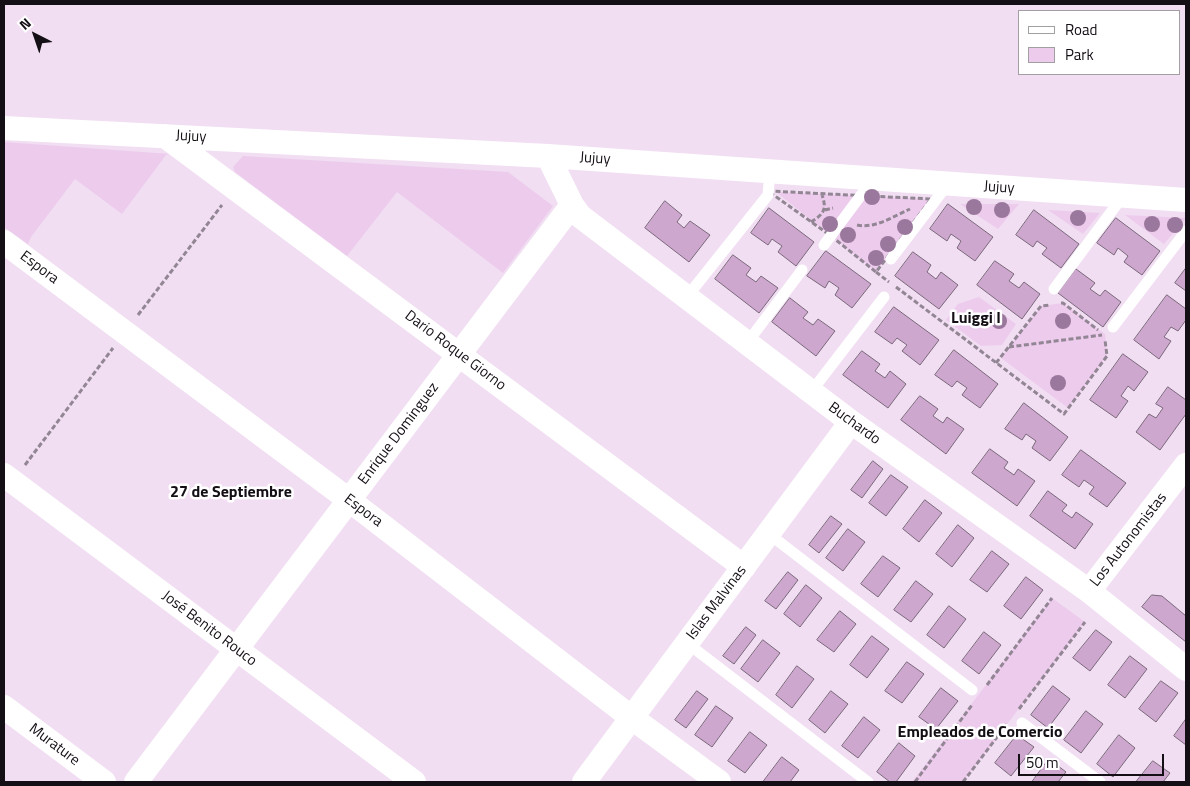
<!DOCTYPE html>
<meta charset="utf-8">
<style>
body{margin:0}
#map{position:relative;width:1190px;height:786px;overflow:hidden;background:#f1def2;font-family:"Titillium Web",sans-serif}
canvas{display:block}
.frame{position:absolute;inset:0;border:5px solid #140e15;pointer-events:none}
.legend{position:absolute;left:1018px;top:10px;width:162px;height:65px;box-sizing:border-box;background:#fff;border:1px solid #a19fa1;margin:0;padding:6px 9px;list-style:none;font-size:15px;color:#140e15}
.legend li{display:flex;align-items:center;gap:10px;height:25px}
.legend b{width:25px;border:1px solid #a19fa1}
.north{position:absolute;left:10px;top:10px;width:50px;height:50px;-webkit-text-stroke:4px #fff;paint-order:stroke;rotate:319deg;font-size:14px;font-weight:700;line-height:20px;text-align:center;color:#140e15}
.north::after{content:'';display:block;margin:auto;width:18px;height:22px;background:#140e15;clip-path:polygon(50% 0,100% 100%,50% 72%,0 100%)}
.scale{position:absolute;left:1018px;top:754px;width:146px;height:22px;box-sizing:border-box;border:2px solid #140e15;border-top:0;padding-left:6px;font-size:15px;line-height:18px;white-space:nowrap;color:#140e15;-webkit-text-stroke:4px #fff;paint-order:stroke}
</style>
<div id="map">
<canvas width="1190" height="786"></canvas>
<div class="frame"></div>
<ul class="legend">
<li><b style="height:6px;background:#fff"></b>Road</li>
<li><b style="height:14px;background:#edcbed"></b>Park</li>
</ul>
<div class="north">N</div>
<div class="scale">50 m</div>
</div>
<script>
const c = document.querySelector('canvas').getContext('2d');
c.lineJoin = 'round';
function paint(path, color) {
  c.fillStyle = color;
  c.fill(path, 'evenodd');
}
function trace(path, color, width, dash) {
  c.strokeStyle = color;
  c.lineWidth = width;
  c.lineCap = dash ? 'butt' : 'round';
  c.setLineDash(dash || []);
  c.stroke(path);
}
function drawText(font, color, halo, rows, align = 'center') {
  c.font = font + ' "Titillium Web",sans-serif';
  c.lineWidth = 5;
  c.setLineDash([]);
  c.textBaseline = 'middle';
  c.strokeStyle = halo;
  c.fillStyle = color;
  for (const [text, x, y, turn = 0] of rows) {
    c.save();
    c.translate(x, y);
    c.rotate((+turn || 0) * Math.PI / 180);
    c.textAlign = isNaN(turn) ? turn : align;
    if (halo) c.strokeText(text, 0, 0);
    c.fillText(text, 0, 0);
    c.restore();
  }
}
paint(new Path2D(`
 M4,142L170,154L166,155L122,214L75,179L31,237L28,244L4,227Z
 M243,156L508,172L553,206L503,273L397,192L347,256L235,172L233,167Z
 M776,192L931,199L876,272Z
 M960,204H1019L998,229Z
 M1048,210L1100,213L1083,234Z
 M1125,215L1186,218L1164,244Z
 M979,297L1016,324L1002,345L981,346L946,320L958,304Z
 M1063,303L1105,334L1107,356L1068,408L1001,358L1041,306Z
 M1052,598L1085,622L963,782H912Z`), '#edcbed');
const building = new Path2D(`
 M665,201L682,215L677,222L684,228L690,221L710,235L689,262L645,228Z
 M948,204L993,237L975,261L957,248L961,241L951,234L947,241L930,229Z
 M769,208L814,242L796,266L778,252L782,246L772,239L768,245L751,233Z
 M1034,210L1079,244L1061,268L1042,254L1047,248L1037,241L1033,247L1016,235Z
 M1116,218L1160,251L1142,275L1124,262L1128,256L1118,248L1114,255L1097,243Z
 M826,251L871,284L852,308L835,295L839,288L829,281L825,288L807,276Z
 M913,252L931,265L927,272L936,279L941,272L958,285L939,309L895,276Z
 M733,255L751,268L746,275L756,282L761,276L778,288L759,313L715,279Z
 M995,261L1014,274L1009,281L1019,288L1024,282L1040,294L1022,319L977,285Z
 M1186,268V291L1175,283Z
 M1076,269L1095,283L1090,289L1100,296L1105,290L1121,302L1103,327L1058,293Z
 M1167,295L1186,309V320L1178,331L1171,327L1164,337L1171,341L1159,359L1134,340Z
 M790,298L808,312L803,318L813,325L818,319L835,331L816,356L772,322Z
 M894,307L939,340L920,365L902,351L907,345L897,338L892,344L875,332Z
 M954,350L998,384L980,408L962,395L967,388L957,381L952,387L935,375Z
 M862,351L880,364L875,371L885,378L890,371L906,384L888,408L843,375Z
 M1123,354L1148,372L1134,391L1128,386L1121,396L1128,401L1116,418L1090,400Z
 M1168,387L1186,400V414L1160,450L1136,432L1149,414L1156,418L1163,408L1156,404Z
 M920,396L938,409L933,416L943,423L947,417L964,429L946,454L901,420Z
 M1024,403L1068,437L1050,461L1032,448L1036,441L1026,434L1022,440L1005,429Z
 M990,449L1008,462L1004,468L1014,475L1018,469L1035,481L1017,506L972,473Z
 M1081,450L1126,483L1107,507L1089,494L1094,487L1084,480L1079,487L1062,475Z
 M873,461L883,469L862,498L851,490Z
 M891,475L908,487L886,516L869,503Z
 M1048,491L1067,505L1062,511L1072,518L1076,512L1093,524L1075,549L1030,516Z
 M925,500L942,513L919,542L903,529Z
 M831,516L842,524L819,553L809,545Z
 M958,525L974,538L952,567L936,554Z
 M848,529L865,542L843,571L826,558Z
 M992,551L1009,564L987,592L970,580Z
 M883,556L900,568L878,597L861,584Z
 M788,572L798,580L776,609L765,601Z
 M1026,577L1043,590L1021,619L1004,606Z
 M916,581L933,594L911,622L894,610Z
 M806,585L822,598L800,627L784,614Z
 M1152,595L1162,596L1186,616V642L1142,607Z
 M949,606L966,619L944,648L927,635Z
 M840,611L856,624L834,652L817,640Z
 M746,627L756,635L734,664L723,656Z
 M1096,630L1112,642L1090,671L1073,658Z
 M984,632L1001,645L979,674L962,661Z
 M872,636L889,649L867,678L850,665Z
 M763,640L780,653L758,682L741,669Z
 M1130,656L1147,669L1125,698L1108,685Z
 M907,662L924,674L902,703L885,691Z
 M797,666L814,679L792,708L776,695Z
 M1161,681L1178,693L1156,722L1139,709Z
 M1053,686L1070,699L1048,728L1031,715Z
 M941,688L958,701L936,729L919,717Z
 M697,691L708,699L686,728L675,720Z
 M831,691L848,704L825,733L809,720Z
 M716,706L733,718L712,747L695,735Z
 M1086,711L1103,724L1081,753L1064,740Z
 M864,717L880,730L858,758L842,746Z
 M1186,719V745L1174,736Z
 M750,732L767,745L745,773L728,761Z
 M1017,735L1034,747L1011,776L995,763Z
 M1119,735L1135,748L1113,777L1097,764Z
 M899,743L915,756L896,782H890L877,772Z
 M782,757L799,770L790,782H763Z
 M1049,759L1066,772L1058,782H1032Z
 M1153,761L1170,773L1163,782H1136Z`);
paint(building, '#cea7cf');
trace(building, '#79687a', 1);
trace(new Path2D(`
 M768,191L931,199L876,272L831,236Z
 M825,210L833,208
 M811,222C824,214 827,209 822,195
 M857,225C875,229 894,216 910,209
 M876,272L889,282
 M896,287L1064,414L1107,356L1105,340
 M1061,303H1063L1098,330
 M138,315L222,205
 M1009,347L1102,335
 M996,363L1041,306L1050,305
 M25,465L113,348
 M987,685L1052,598
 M1019,709L1085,622
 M915,782L972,705
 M963,782L1007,724`), '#938694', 3, [5, 2.5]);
trace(new Path2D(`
 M824,245L873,179
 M891,259L948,184
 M1054,289L1123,196
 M686,298L768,195L770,172
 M1113,327L1186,231
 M747,343L802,270
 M811,392L884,297
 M769,534L972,690
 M687,643L868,782
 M1022,723L1100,782`), '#fff', 11);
trace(new Path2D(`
 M4,128L548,156L1186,200
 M165,136L744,567
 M548,156L572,205L580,216L851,422L1089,591L1186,669
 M4,242L349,500L632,718L719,782
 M4,475L414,782
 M1089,591L1186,465
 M4,707L104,782
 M136,782L572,205
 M584,782L851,422`), '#fff', 24);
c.fillStyle = '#9a779c';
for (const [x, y] of [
 [872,197],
 [974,207],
 [1002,210],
 [1078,218],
 [830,224],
 [1152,224],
 [1175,225],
 [905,227],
 [848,235],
 [888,244],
 [876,258],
 [999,321],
 [1063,321],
 [1058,383]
]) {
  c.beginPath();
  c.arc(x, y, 8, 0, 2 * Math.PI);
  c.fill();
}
drawText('15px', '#140e15', '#fff', [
 ["Jujuy",191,137,3],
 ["Jujuy",595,159,4],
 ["Jujuy",999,188,4],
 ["Espora",39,268,37],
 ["Dario Roque Giorno",455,351,37],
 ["Buchardo",854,424,36],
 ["Enrique Dominguez",399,434,-53],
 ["Espora",363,511,37],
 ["Los Autonomistas",1129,540,-52],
 ["Islas Malvinas",717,603,-53],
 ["José Benito Rouco",209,629,37],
 ["Murature",54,745,37]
]);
drawText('bold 16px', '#140e15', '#fff', [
 ["Luiggi I",976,319],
 ["27 de Septiembre",231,493],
 ["Empleados de Comercio",980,733]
]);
</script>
